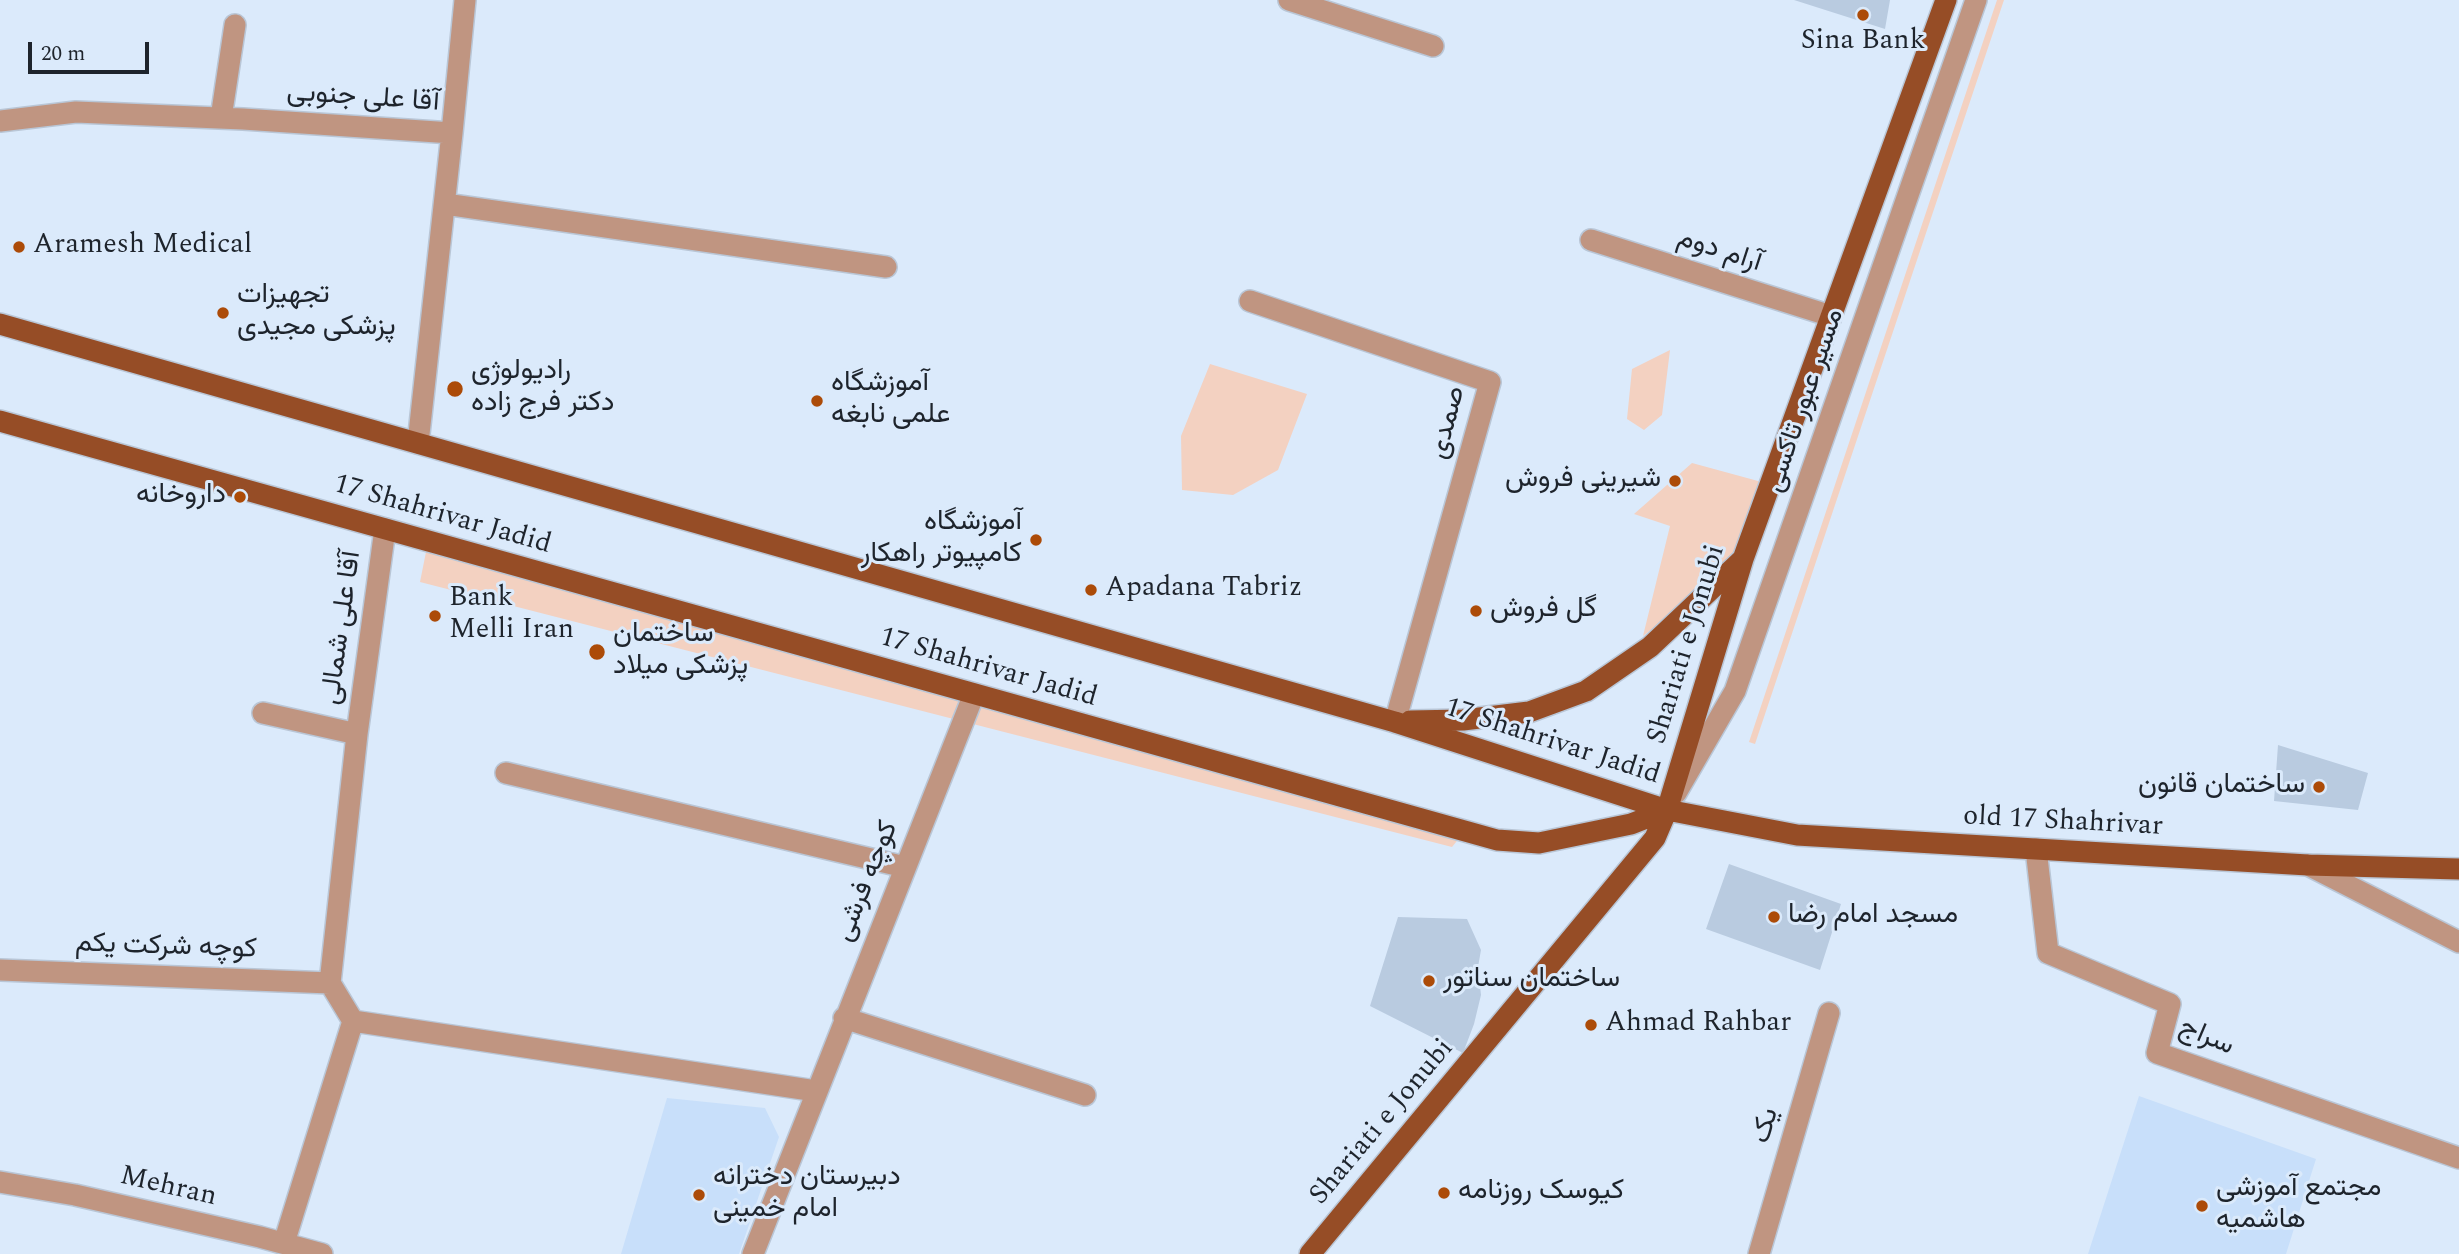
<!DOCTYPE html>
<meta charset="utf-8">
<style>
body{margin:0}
#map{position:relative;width:2459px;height:1254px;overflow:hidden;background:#dbeafb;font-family:Spectral,serif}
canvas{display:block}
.scale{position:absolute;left:28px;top:42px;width:121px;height:32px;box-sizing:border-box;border:4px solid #1e242c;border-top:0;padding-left:9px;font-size:21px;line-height:24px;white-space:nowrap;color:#1e242c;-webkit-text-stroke:5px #dbeafb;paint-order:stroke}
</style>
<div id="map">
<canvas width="2459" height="1254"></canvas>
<div class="scale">20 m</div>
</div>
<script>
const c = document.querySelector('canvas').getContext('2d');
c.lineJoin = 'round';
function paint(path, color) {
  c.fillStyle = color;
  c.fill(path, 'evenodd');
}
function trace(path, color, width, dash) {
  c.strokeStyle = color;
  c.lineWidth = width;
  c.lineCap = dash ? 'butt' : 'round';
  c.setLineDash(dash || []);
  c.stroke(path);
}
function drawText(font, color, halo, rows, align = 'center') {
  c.font = font + ' Spectral,Vazirmatn,serif';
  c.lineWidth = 6;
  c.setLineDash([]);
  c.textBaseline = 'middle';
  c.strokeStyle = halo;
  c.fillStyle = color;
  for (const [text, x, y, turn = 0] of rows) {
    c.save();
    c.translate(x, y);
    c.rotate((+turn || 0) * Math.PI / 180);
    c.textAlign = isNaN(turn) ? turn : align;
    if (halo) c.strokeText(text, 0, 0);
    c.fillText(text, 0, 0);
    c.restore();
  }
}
paint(new Path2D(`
 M2139,1096L2316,1159L2286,1254H2088Z
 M667,1098L765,1108L779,1137L739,1254H621Z`), '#c8dffa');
paint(new Path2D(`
 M1997,0H2004L1755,744L1749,742Z
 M1670,350L1662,415L1644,430L1627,419L1632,369Z
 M1210,364L1307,394L1278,470L1233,495L1182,490L1181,436Z
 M1692,463L1769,484L1743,559L1643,636L1670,526L1634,514Z
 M427,547L1465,831L1452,847L420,582Z`), '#f3d1c1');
paint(new Path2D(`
 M1794,0H1890L1885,29Z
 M2278,745L2368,773L2358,810L2274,801Z
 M1729,864L1841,904L1820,970L1706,929Z
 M1398,917L1467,919L1481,950L1478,967L1481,995L1474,1024L1463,1053L1370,1006Z`), '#b9cbe0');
const minor = new Path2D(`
 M1289,0L1433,46
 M221,118L235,25
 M0,121L76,112L243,119L452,133L418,443
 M452,133L465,0
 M445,204L886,267
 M1591,240L1831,316
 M1250,301L1490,382L1395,722
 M263,713L357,734L330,983L353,1021L816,1091
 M357,734L385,529
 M506,773L905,867
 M1676,793L1735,691L1976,0
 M2036,849L2048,953L2170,1004L2157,1053L2459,1158
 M2308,865L2459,942
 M0,970L330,983
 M844,1018L1085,1095
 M0,1182L75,1195L260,1237L322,1254
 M284,1243L353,1021
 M753,1254L974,694
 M1759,1254L1829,1013`);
const major = new Path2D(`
 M0,324L1395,722L1667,810L1797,835L2308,865L2459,869
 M0,421L1497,840L1539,843L1631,824L1667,810
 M1410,721L1463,720L1529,712L1586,691L1650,647L1742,560
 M1310,1254L1655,838L1667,810L1743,559L1946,0`);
trace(minor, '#b9c6d6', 24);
trace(major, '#b9c6d6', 24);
trace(minor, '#c09581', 21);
trace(major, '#964d26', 21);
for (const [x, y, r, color] of [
 [1863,15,7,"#ac4b08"],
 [19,247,7,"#ac4b08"],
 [223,313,7,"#ac4b08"],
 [455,389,9,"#ac4b08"],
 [817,401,7,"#ac4b08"],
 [1675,481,7,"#ac4b08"],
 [240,497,7,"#ac4b08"],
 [1036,540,7,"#ac4b08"],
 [1091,590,7,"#ac4b08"],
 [1476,611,7,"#ac4b08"],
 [435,616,7,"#ac4b08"],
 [597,652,9,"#ac4b08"],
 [2319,787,7,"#ac4b08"],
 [1774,917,7,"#ac4b08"],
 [1429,981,7,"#ac4b08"],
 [1591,1025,7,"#ac4b08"],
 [1444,1193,7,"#ac4b08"],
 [699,1195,7,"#ac4b08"],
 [2202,1206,7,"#ac4b08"]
]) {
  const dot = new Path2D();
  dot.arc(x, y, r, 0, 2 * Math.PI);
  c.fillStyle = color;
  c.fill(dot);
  trace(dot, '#dbeafb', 2.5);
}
drawText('28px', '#1e242c', '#dbeafb', [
 ["Sina Bank",1863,43,"center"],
 ["Aramesh Medical",33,247],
 ["تجهیزات",237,297],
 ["پزشکی مجیدی",237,329],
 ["رادیولوژی",471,373],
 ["دکتر فرج زاده",471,405],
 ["آموزشگاه",831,385],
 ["علمی نابغه",831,417],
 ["شیرینی فروش",1661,481,"right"],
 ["داروخانه",226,497,"right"],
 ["آموزشگاه",1022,524,"right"],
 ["کامپیوتر راهکار",1022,556,"right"],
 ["Apadana Tabriz",1105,590],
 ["Bank",449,600],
 ["Melli Iran",449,632],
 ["گل فروش",1490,611],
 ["ساختمان",613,636],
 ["پزشکی میلاد",613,668],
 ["ساختمان قانون",2305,787,"right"],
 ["مسجد امام رضا",1788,917],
 ["ساختمان سناتور",1443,981],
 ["Ahmad Rahbar",1605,1025],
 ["دبیرستان دخترانه",713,1179],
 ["امام خمینی",713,1211],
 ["مجتمع آموزشی",2216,1190],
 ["هاشمیه",2216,1222],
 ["کیوسک روزنامه",1458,1193]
], 'left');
drawText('28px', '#1e242c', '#dbeafb', [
 ["آقا علی جنوبی",363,99,4],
 ["آرام دوم",1719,252,18],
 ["مسیر عبور تاکسی",1806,401,-71],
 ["صمدی",1449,423,-75],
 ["17 Shahrivar Jadid",442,516,16],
 ["آقا علی شمالی",343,628,-82],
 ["Shariati e Jonubi",1688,645,-73],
 ["17 Shahrivar Jadid",988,669,16],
 ["17 Shahrivar Jadid",1552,743,18],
 ["old 17 Shahrivar",2063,823,3],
 ["کوچه فرشی",868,882,-68],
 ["کوچه شرکت یکم",166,948,2],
 ["سراج",2206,1038,23],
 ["Shariati e Jonubi",1383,1123,-50],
 ["یک",1767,1126,-74],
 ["Mehran",168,1188,13]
]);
</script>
